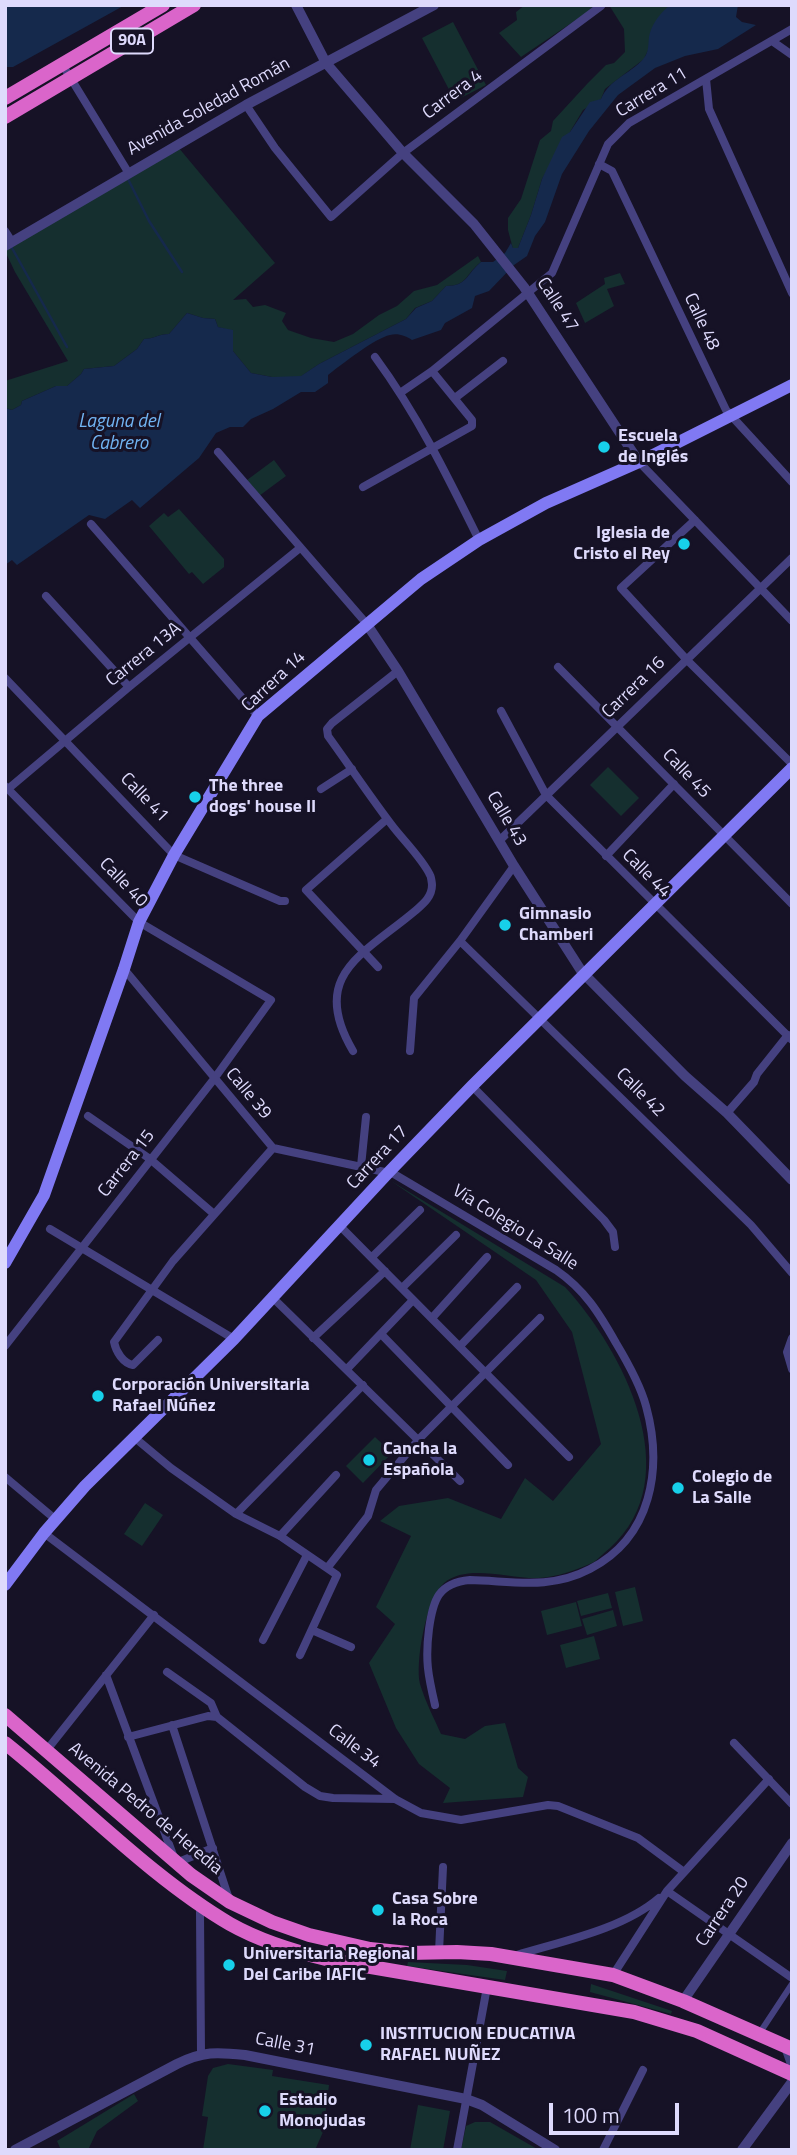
<!DOCTYPE html>
<meta charset="utf-8">
<style>
body{margin:0}
#map{position:relative;width:797px;height:2155px;overflow:hidden;background:#161226;font-family:"Titillium Web",sans-serif}
canvas{display:block}
.frame{position:absolute;inset:0;border:7px solid #dedafc;pointer-events:none}
.scale{position:absolute;left:549px;top:2103px;width:130px;height:32px;box-sizing:border-box;border:4px solid #dedafc;border-top:0;padding-left:9px;font-size:21px;line-height:24px;white-space:nowrap;color:#dedafc;-webkit-text-stroke:5px #161226;paint-order:stroke}
</style>
<div id="map">
<canvas width="797" height="2155"></canvas>
<div class="frame"></div>
<div class="scale">100 m</div>
</div>
<script>
const c = document.querySelector('canvas').getContext('2d');
c.lineJoin = 'round';
function paint(path, color) {
  c.fillStyle = color;
  c.fill(path, 'evenodd');
}
function trace(path, color, width, dash) {
  c.strokeStyle = color;
  c.lineWidth = width;
  c.lineCap = dash ? 'butt' : 'round';
  c.setLineDash(dash || []);
  c.stroke(path);
}
function drawText(font, color, halo, rows, align = 'center') {
  c.font = font + ' "Titillium Web",sans-serif';
  c.lineWidth = 6;
  c.setLineDash([]);
  c.textBaseline = 'middle';
  c.strokeStyle = halo;
  c.fillStyle = color;
  for (const [text, x, y, turn = 0] of rows) {
    c.save();
    c.translate(x, y);
    c.rotate((+turn || 0) * Math.PI / 180);
    c.textAlign = isNaN(turn) ? turn : align;
    if (halo) c.strokeText(text, 0, 0);
    c.fillText(text, 0, 0);
    c.restore();
  }
}
paint(new Path2D(`
 M525,5H598L521,57L499,33L517,20L516,12Z
 M609,5H670L651,31L649,48L644,59L605,89L601,99L583,110L542,179L531,215L518,248L513,249L508,230V218L521,199L540,140L551,131L553,121L587,84L606,65L614,63L625,52L624,29Z
 M453,22L486,85L455,101L422,38Z
 M178,147L275,263L233,300L246,299L253,307L265,305L286,313L282,321L288,330L311,338L334,342L353,334L379,315L397,306L414,291L437,285L478,256L481,262C465,274 468,286 446,286L432,301L415,308L406,319L319,364L300,377H272L251,373L233,351L225,329L218,327L215,319L203,318L187,313L169,334C159,334 153,339 144,339L137,349L114,366L84,369L81,374L67,386H56L22,401L21,405L12,410L5,408V381L68,361L15,272L5,251L117,182Z
 M620,273L625,284L607,289L614,306L585,323L576,303L605,284L604,278Z
 M274,460L286,476L259,496L247,480Z
 M179,509L224,559V567L203,584L192,572L189,574L149,526L164,513L168,517Z
 M608,767L639,798L621,816L590,785Z
 M391,1181L565,1287C623,1350 689,1477 610,1548C605,1552 599,1558 594,1562C582,1568 562,1575 548,1577C518,1583 470,1561 444,1583C426,1598 415,1663 420,1684C425,1701 434,1718 441,1734L465,1739L485,1726L505,1723L518,1768L528,1777L523,1797L443,1803L450,1788L419,1764L396,1728L369,1663L395,1624L376,1607L411,1536L380,1521L399,1506L448,1498L501,1519L525,1478L553,1501L601,1444L572,1332L536,1280Z
 M375,1437L392,1453L363,1483L346,1466Z
 M145,1503L163,1515L142,1546L124,1534Z
 M635,1587L643,1621L623,1626L615,1592Z
 M608,1593L612,1608L581,1616L577,1601Z
 M576,1602L582,1626L547,1635L541,1611Z
 M613,1610L617,1626L587,1635L582,1619Z
 M594,1636L600,1659L566,1668L560,1645Z
 M408,1962L467,1965L507,1971L505,1980L407,1966Z
 M591,1984L672,2011L671,2014L590,1992Z
 M228,2064L273,2070L272,2076L329,2085L323,2132L315,2150H203L208,2117L202,2116L208,2076L213,2068Z
 M134,2094L138,2101L97,2131L88,2150H61L57,2141Z
 M418,2105L450,2111L443,2150H410Z
 M475,2122H490L539,2150H461L466,2126Z`), '#152f2f');
paint(new Path2D(`
 M5,5H125L13,67H5Z
 M670,5H738L736,17L742,22L756,25L718,49L685,56L655,68L618,95L589,131L562,174L545,222L535,236L527,256L514,265L489,291L475,296L472,308L445,323L441,330L412,340C406,336 398,333 390,335C375,338 341,365 328,375V383L315,392H301L273,409L251,419L243,427H230L216,433L199,458L140,508L132,500L105,519L89,515L17,565L12,560L5,565V408L12,410L21,405L22,401L56,386H67L81,374L84,369L114,366L137,349L144,339C153,339 159,334 169,334L187,313L203,318L215,319L218,327L233,330V351L251,373L272,377L301,376L319,364L406,319L416,308L432,301L446,286C468,286 466,274 481,262H493L505,253L511,243L513,248H518L531,215L542,179L562,137L570,132L590,102L601,99C609,79 631,74 644,58C649,51 648,45 649,37C651,25 660,13 670,5Z`), '#15294c');
trace(new Path2D(`
 M128,179L149,221L182,272
 M12,248L67,347`), '#15294c', 2.5);
trace(new Path2D(`
 M759,2034L792,1984`), '#454180', 6);
trace(new Path2D(`
 M772,41L792,55
 M62,64L128,172
 M706,79L709,109L792,293
 M246,105L275,148L331,217L403,153L601,6
 M599,164L612,171L726,410L792,482
 M5,231L12,242
 M375,357C417,414 448,477 479,540
 M400,393L432,371L552,273L608,144L629,123L792,29
 M455,398L503,361
 M218,452L366,623
 M639,462L792,621
 M363,487L472,426V420L432,371
 M695,520L621,588L687,660L792,764
 M91,524L258,716
 M46,596L129,687
 M558,667L792,904
 M5,678L174,855L280,901H285
 M501,711L546,795L792,1040
 M5,786L139,922L271,1000L214,1079L5,1346
 M8,789L129,687L300,548
 M321,789L352,769
 M499,841L792,558
 M606,856L674,784
 M460,941L751,1225L792,1273
 M378,967L306,890L387,819
 M124,969L273,1148L394,1174L556,1270C585,1290 599,1313 616,1343C628,1363 640,1384 646,1406C663,1468 652,1537 590,1569C550,1590 513,1581 470,1580C438,1583 433,1600 429,1629C425,1660 428,1675 435,1705
 M353,1051C308,975 364,954 415,911C423,904 432,897 432,885C432,884 431,876 430,875C422,858 402,839 391,824C369,795 349,765 328,736L327,729L332,723L398,671
 M410,1051L414,998L460,941L514,866
 M472,1086L604,1220L613,1232L615,1247
 M727,1113L754,1082L757,1074L788,1035
 M88,1116L150,1159L214,1214
 M361,1166L366,1117
 M339,1225L569,1457
 M50,1229L234,1339
 M372,1257L420,1210
 M402,1288L456,1235
 M273,1298L460,1481
 M432,1318L487,1257
 M381,1334L508,1465
 M313,1338L385,1271
 M792,1338L787,1352L792,1369
 M158,1340L133,1365C123,1363 116,1352 114,1342L173,1261L273,1148
 M460,1346L517,1287
 M347,1369L413,1300
 M135,1438L171,1468L236,1514L280,1536L337,1575L300,1655
 M5,1477L55,1519
 M236,1514L363,1385
 M44,1533L395,1799L421,1813L461,1820L548,1805L558,1806L638,1838L684,1872
 M280,1536L336,1475
 M328,1567L368,1516L376,1490L419,1439L540,1318
 M312,1630L351,1647
 M263,1640L307,1555
 M167,1672L211,1703L217,1717
 M106,1675L176,1863L213,1848
 M172,1725L229,1899
 M128,1737L208,1716L217,1717L305,1787L320,1796L333,1798L395,1799
 M734,1743L792,1804
 M46,1751L154,1615
 M667,1891L792,1978
 M439,1952L443,1867
 M517,1955C563,1941 623,1929 659,1898
 M613,1975L667,1891L769,1779
 M201,2054L200,1912L202,1906
 M457,2150L487,1987
 M603,2150L643,2070`), '#454180', 8);
trace(new Path2D(`
 M296,5L326,63L403,153L474,224L524,287L639,462
 M5,246L246,105L434,5
 M366,623L398,671L514,866L582,972L685,1076L727,1113L792,1180
 M683,2001L792,1843
 M786,2047L792,2064
 M15,2150L177,2064C203,2051 217,2052 245,2055L466,2099L482,2105L555,2150
 M742,2150L792,2082`), '#454180', 10);
trace(new Path2D(`
 M5,1263L44,1195L124,969L139,922L174,855L258,716L421,579L479,540L546,503L639,462L792,385
 M5,1585L44,1533L85,1486L234,1339L388,1173L472,1086L792,768`), '#8079f3', 12);
trace(new Path2D(`
 M5,98L163,5
 M5,117L194,5
 M5,1715L191,1875L230,1902L272,1922L309,1935L370,1949L408,1953L457,1952L491,1954L613,1975L683,2001L792,2049
 M5,1743C78,1801 150,1877 230,1924C260,1941 296,1952 330,1960L634,2012L697,2031L792,2074`), '#da65ca', 14);
for (const [x, y, r, color] of [
 [604,447,7,"#17d0ea"],
 [684,544,7,"#17d0ea"],
 [195,797,7,"#17d0ea"],
 [505,925,7,"#17d0ea"],
 [98,1396,7,"#17d0ea"],
 [369,1460,7,"#17d0ea"],
 [678,1488,7,"#17d0ea"],
 [378,1910,7,"#17d0ea"],
 [229,1965,7,"#17d0ea"],
 [366,2045,7,"#17d0ea"],
 [265,2111,7,"#17d0ea"]
]) {
  const dot = new Path2D();
  dot.arc(x, y, r, 0, 2 * Math.PI);
  c.fillStyle = color;
  c.fill(dot);
  trace(dot, '#161226', 2.5);
}
for (const [x, y, w] of [
 [132,41,42]
]) {
  const box = new Path2D();
  box.roundRect(x - w / 2, y - 12.5, w, 25, 5);
  c.fillStyle = '#161226';
  c.fill(box);
  trace(box, '#dedafc', 2);
}
drawText('bold 16px', '#dedafc', null, [
 ["90A",132,41]
]);
drawText('18px', '#dedafc', '#161226', [
 ["Carrera 11",652,93,-31],
 ["Carrera 4",453,95,-37],
 ["Avenida Soledad Román",209,107,-29],
 ["Calle 47",557,305,57],
 ["Calle 48",701,322,65],
 ["Carrera 13A",144,655,-39],
 ["Carrera 14",274,682,-43],
 ["Carrera 16",634,688,-44],
 ["Calle 45",686,774,46],
 ["Calle 41",144,798,46],
 ["Calle 43",506,819,59],
 ["Calle 44",646,874,45],
 ["Calle 40",123,883,46],
 ["Calle 42",640,1093,45],
 ["Calle 39",248,1094,50],
 ["Carrera 17",378,1158,-47],
 ["Carrera 15",127,1164,-52],
 ["Vía Colegio La Salle",515,1228,32],
 ["Calle 34",354,1747,37],
 ["Avenida Pedro de Heredia",145,1809,40],
 ["Carrera 20",723,1912,-56],
 ["Calle 31",285,2045,11]
]);
drawText('bold 18px', '#dedafc', '#161226', [
 ["Escuela",618,437],
 ["de Inglés",618,458],
 ["Iglesia de",670,534,"right"],
 ["Cristo el Rey",670,555,"right"],
 ["The three",209,787],
 ["dogs' house II",209,808],
 ["Gimnasio",519,915],
 ["Chamberi",519,936],
 ["Corporación Universitaria",112,1386],
 ["Rafael Núñez",112,1407],
 ["Cancha la",383,1450],
 ["Española",383,1471],
 ["Colegio de",692,1478],
 ["La Salle",692,1499],
 ["Casa Sobre",392,1900],
 ["la Roca",392,1921],
 ["Universitaria Regional",243,1955],
 ["Del Caribe IAFIC",243,1976],
 ["INSTITUCION EDUCATIVA",380,2035],
 ["RAFAEL NUÑEZ",380,2056],
 ["Estadio",279,2101],
 ["Monojudas",279,2122]
], 'left');
drawText('italic 19px', '#71b3f2', '#161226', [
 ["Laguna del",119,422],
 ["Cabrero",119,444]
]);
</script>
